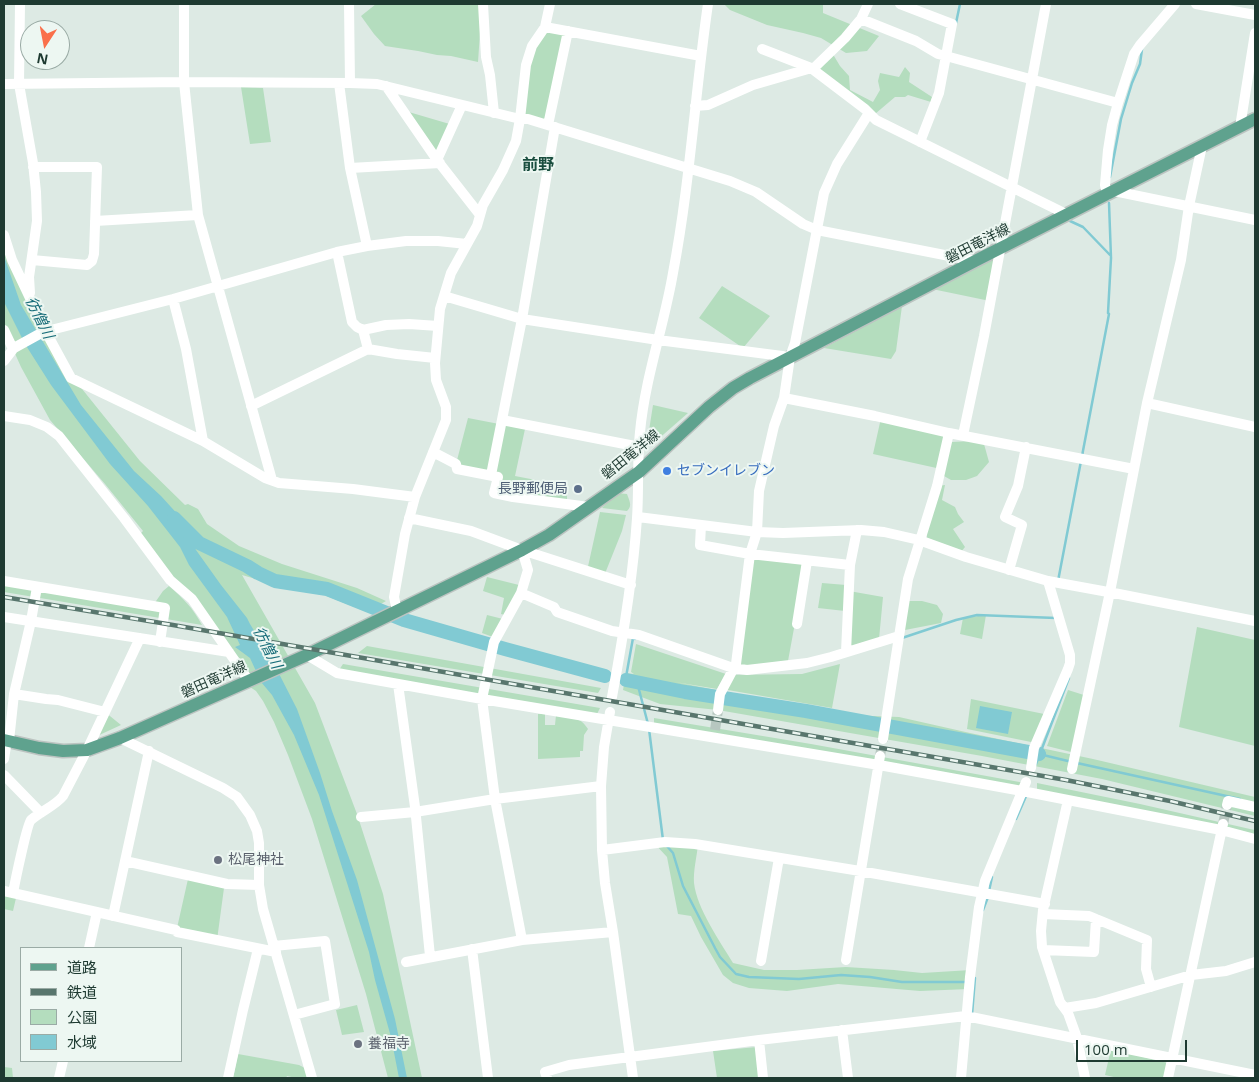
<!DOCTYPE html>
<meta charset="utf-8">
<style>
body{margin:0}
#map{position:relative;width:1259px;height:1082px;overflow:hidden;background:#ddeae4;font-family:"Open Sans","Noto Sans JP",sans-serif}
canvas{display:block}
.frame{position:absolute;inset:0;border:5px solid #1e3a31;pointer-events:none}
.legend{position:absolute;left:20px;top:947px;width:162px;height:115px;box-sizing:border-box;background:#edf7f2;border:1px solid #9aaba5;margin:0;padding:6px 9px;list-style:none;font-size:15px;color:#1e3a31}
.legend li{display:flex;align-items:center;gap:10px;height:25px}
.legend b{width:25px;border:1px solid #9aaba5}
.north{position:absolute;left:20px;top:20px;width:50px;height:50px;box-sizing:border-box;background:#edf7f2;border:1px solid #9aaba5;border-radius:50%;rotate:191deg;font-size:14px;font-weight:700;line-height:20px;text-align:center;color:#1e3a31}
.north::after{content:'';display:block;margin:auto;width:18px;height:22px;background:#fa704b;clip-path:polygon(50% 0,100% 100%,50% 72%,0 100%)}
.scale{position:absolute;left:1076px;top:1040px;width:111px;height:22px;box-sizing:border-box;border:2px solid #1e3a31;border-top:0;padding-left:6px;font-size:15px;line-height:18px;white-space:nowrap;color:#1e3a31;-webkit-text-stroke:4px #edf7f2;paint-order:stroke}
</style>
<div id="map">
<canvas width="1259" height="1082"></canvas>
<div class="frame"></div>
<ul class="legend">
<li><b style="height:6px;background:#5fa28e"></b>道路</li>
<li><b style="height:6px;background:#58766d"></b>鉄道</li>
<li><b style="height:14px;background:#b4ddbe"></b>公園</li>
<li><b style="height:14px;background:#81cad3"></b>水域</li>
</ul>
<div class="north">N</div>
<div class="scale">100 m</div>
</div>
<script>
const c = document.querySelector('canvas').getContext('2d');
c.lineJoin = 'round';
function paint(path, color) {
  c.fillStyle = color;
  c.fill(path, 'evenodd');
}
function trace(path, color, width, dash) {
  c.strokeStyle = color;
  c.lineWidth = width;
  c.lineCap = dash ? 'butt' : 'round';
  c.setLineDash(dash || []);
  c.stroke(path);
}
function drawText(font, color, halo, rows, align = 'center') {
  c.font = font + ' "Open Sans","Noto Sans JP",sans-serif';
  c.lineWidth = 4;
  c.setLineDash([]);
  c.textBaseline = 'middle';
  c.strokeStyle = halo;
  c.fillStyle = color;
  for (const [text, x, y, turn = 0] of rows) {
    c.save();
    c.translate(x, y);
    c.rotate((+turn || 0) * Math.PI / 180);
    c.textAlign = isNaN(turn) ? turn : align;
    if (halo) c.strokeText(text, 0, 0);
    c.fillText(text, 0, 0);
    c.restore();
  }
}
paint(new Path2D(`
 M376,4H482L478,62L451,56L437,55L418,51L385,46L374,34L361,16Z
 M724,4H823V13L879,36L867,51L846,53L821,38L803,33L767,25L730,10Z
 M545,27L568,31L548,125L520,119L526,65Z
 M831,51L840,66L849,76L850,90L873,102L880,90L878,81L880,73L899,77L905,67L910,73L909,82L932,97L931,102L908,95L905,97H895L875,114L814,70Z
 M241,87L263,88L271,142L250,144Z
 M402,110L453,125L437,160Z
 M4,233L66,369L140,461L185,505L188,504L198,509L207,524L239,546L282,564L357,588L386,601L367,612L324,595L286,588L242,575L315,703L357,814L383,894L422,1078H388L366,994L312,819L288,755L274,722L263,701L256,691L250,687L232,656L138,536L143,531L105,484L50,420L21,367L4,329Z
 M995,256L990,301L932,289Z
 M722,286L770,316L743,348L699,318Z
 M902,306L896,351L891,359L824,348Z
 M653,405L688,413L656,441L648,437Z
 M468,418L525,429L515,476L567,486V504L494,493L498,477L456,464Z
 M881,418L949,433L952,442L972,441L984,444L989,462L977,476L966,480H951L944,476L941,469L873,454Z
 M945,485L942,500L955,507L958,514L964,522L953,529L965,547L961,552L927,538L925,523L937,486Z
 M616,493L627,494C629,500 633,506 627,511L602,508Z
 M600,512L626,515L622,531L604,576L587,571Z
 M750,558L806,563L788,661L737,669Z
 M487,577L519,585L518,593L505,615L501,614L504,598L483,591Z
 M4,581L154,604L163,591L169,586C183,598 193,608 202,625L4,592Z
 M822,583L846,585L845,611L818,608Z
 M849,591L883,597L879,639L847,649Z
 M909,601H922L937,605L943,614L941,623L905,630L903,611Z
 M487,615L503,619L493,637L482,633Z
 M986,615L982,639L960,634L963,618Z
 M1197,627L1255,640V746L1179,727Z
 M636,644L726,674L717,689L675,682L847,715L899,717L970,733L1093,759L1255,797V816L1102,779L982,756L718,710L660,704L623,690L626,673L634,674L631,672Z
 M367,646L601,688L598,693L358,653Z
 M343,664L600,708L596,716L337,673Z
 M840,664L832,708L722,689L730,675L802,674Z
 M1068,690L1087,696L1075,753L1047,746Z
 M971,699L1049,715L1036,743L967,729Z
 M105,712L121,725L95,737Z
 M538,714H545V725H555L556,715C570,717 580,716 588,729L584,735L583,751H580V757L538,759Z
 M654,718L811,744L1025,783L1022,791L654,724Z
 M1037,783L1140,804L1250,829L1255,830V839L1037,794Z
 M654,843L698,844C697,856 693,871 694,883C697,909 720,941 733,963L764,970H797L846,967L894,970L922,973L971,970L969,989L920,991L838,984L787,991L749,988L733,983L723,975L701,937L691,916L678,914L667,857Z
 M188,879L224,888L217,940L177,928Z
 M4,895L16,898L13,911L4,909Z
 M357,1005L364,1032L342,1035L336,1010Z
 M757,1047L762,1078H717L713,1051Z
 M1111,1049L1172,1064L1166,1078H1118L1105,1075Z
 M238,1054L299,1065L305,1068L307,1078H296L287,1076L286,1078H233Z
 M4,1067L12,1068L13,1078H4Z`), '#b4ddbe');
paint(new Path2D(`
 M4,256L21,305L81,405L134,471L161,496L181,518L196,550L221,585L247,618L250,624L273,662L297,709L320,773L332,811L357,880L395,1019L407,1078H399L391,1037L375,980L369,952L319,795L294,735L272,695L261,682L250,658L235,647L240,645L227,617L189,565L180,547L148,506L110,464L51,385L25,344L4,302Z
 M980,706L1012,712L1008,734L976,728Z`), '#81cad3');
trace(new Path2D(`
 M956,23L960,4
 M1110,177L1121,119L1132,83L1140,64L1142,49
 M1070,221L1083,227L1110,255
 M1082,456L1109,314L1108,313L1111,258L1109,203
 M1058,581L1081,461
 M902,638L956,620L977,615L1056,618
 M635,639L633,638L626,677L637,682L648,724
 M649,729L663,840
 M1039,754L1072,762
 M1077,763L1240,799
 M1036,764L1069,678
 M1016,819L1027,794
 M666,845L673,853L683,886L715,948L720,957L736,974L749,977L799,979L841,975L870,977L902,982H966
 M989,891L992,877
 M983,910L988,897
 M972,1015L975,978`), '#81cad3', 2.5);
trace(new Path2D(`
 M174,518L199,543L247,566L258,573L275,581L327,589L404,620L505,649L605,676
 M626,680L685,692L806,711L1039,754`), '#81cad3', 14);
trace(new Path2D(`
 M715,730L718,710
 M880,756L883,739
 M1223,824L1227,805`), '#b7c7c0', 10, [10, 5]);
const major = new Path2D(`
 M4,740L39,748L63,751L87,750L120,738L307,655L522,550L549,535L639,472L709,407L733,388L750,378L975,261L1255,119`);
trace(major, '#bcc4c1', 15);
trace(new Path2D(`
 M20,4L19,84L33,163L36,192L37,221L29,277L30,293
 M184,4V82L198,215L272,480
 M349,4L350,83
 M483,4L486,57L490,75L494,113
 M900,4L952,24L939,93L920,142
 M1196,4L1255,15
 M861,19L916,41L938,54L946,56L1118,103
 M545,27L701,56
 M762,49L811,68L865,109L876,120L1068,215
 M339,83L350,168L367,246
 M4,84L184,82L350,83L377,84L520,119H528L730,181L756,192L803,224L817,230L975,261
 M386,86L437,160L480,215
 M695,106L708,105L753,85L815,67L845,38L861,19L868,4
 M548,125L568,31
 M1240,127L1255,33
 M437,160L462,105
 M350,168L440,163
 M1114,191L1255,220
 M1107,195L1105,185L1108,150L1112,125L1118,103L1134,54L1140,45L1175,4
 M95,221L198,215
 M4,235L12,260L30,298L46,332L71,378L203,441L265,478L279,483L353,489L415,497
 M337,252L352,322L357,327L363,330L386,325L409,324L438,326
 M32,260L87,265L92,261L94,254L97,167H33
 M444,296L522,319L658,340L790,357
 M173,299L186,349L203,441
 M4,330L13,349
 M363,330L368,349L397,354L435,358
 M4,361L14,348L43,332L173,299L337,252L367,246L406,241H438L467,244
 M784,398L875,416L949,433L1134,469
 M1147,403L1255,427
 M251,406L368,349
 M4,416L30,420L47,427L59,436L124,518L170,580L192,599L249,681
 M502,420L640,447
 M963,435L984,336L1046,4
 M433,452L456,464L457,469L498,477L494,493L513,497L589,507
 M491,475L522,319L555,127
 M638,517L757,532L783,533L861,530L884,532L919,540L966,557L1048,581L1119,594L1255,621
 M409,518L471,531L522,550L631,585
 M701,525L700,545L750,554L850,565
 M522,550L528,570L521,593L494,642L482,699L495,799L522,940
 M1009,570L1022,525L1005,517L1018,486L1026,447
 M4,581L165,608L160,642
 M521,593L554,607L557,612L612,631L639,635L733,668L747,670L807,663L831,657L899,636
 M397,611L394,597L405,534L415,497L446,420V407L436,380L435,363L440,309L451,273L477,226L483,205L503,170L516,141L520,119L526,65L532,46L545,27L550,4
 M4,617L229,652
 M797,624L807,561
 M846,652L850,565L857,530
 M307,655L337,673L482,699L879,765L1022,791L1221,830L1255,839
 M398,684L415,807L430,956
 M14,694L46,699L58,700L105,712
 M612,697C623,638 633,579 637,518C639,489 637,460 640,432C645,378 664,326 673,273C690,184 695,93 708,4
 M718,710L720,694L736,664L750,554L757,532L759,491L774,426L784,398L790,357L795,343L824,193L837,164L869,113
 M610,712L604,747L601,786L602,850L605,883L613,932L633,1078
 M120,738L223,788L237,797L250,815L257,831L259,843V885L263,909L312,1078
 M883,739L908,579L937,486L949,433
 M9,741L14,694L31,621L37,587
 M4,759L7,740
 M1031,768L1034,748L1068,669L1070,663V655L1048,581
 M1072,769L1110,592L1147,403L1181,260L1189,206L1202,146
 M4,775L41,813
 M1068,800L1043,910L1041,931L1042,947L1060,1002L1068,1013L1077,1038L1085,1078
 M1227,805L1228,801L1255,807
 M361,817L415,812L495,799L601,786
 M602,850L665,842L695,844L860,871L1045,904
 M125,861L227,884L259,885
 M4,891L176,930L177,932L276,952
 M13,893C15,882 27,824 31,820C41,811 55,806 63,796L87,750L140,638
 M1043,914L1089,916L1147,940L1146,969L1151,987
 M113,916L149,751
 M274,946L325,941L335,1004L294,1015
 M89,948L97,912
 M472,949L488,1078
 M1043,950L1094,952L1096,919
 M846,960L880,756
 M761,961L779,858
 M406,962L522,940L613,932
 M1065,1008L1096,1003L1191,975L1226,971L1255,962
 M842,1030L848,1078
 M759,1040L763,1078
 M59,1078L63,1061
 M228,1078L243,1010L258,949
 M547,1078L545,1072L569,1065L759,1040L966,1016L1255,1075
 M961,1078L970,977L979,907L985,881L1026,782
 M1168,1078L1223,824`), '#fff', 10);
trace(major, '#5fa28e', 12);
const rail = new Path2D(`
 M4,597L173,625L1066,780L1170,801L1255,821`);
trace(rail, '#58766d', 4.5);
trace(rail, '#edf7f2', 2.5, [8]);
for (const [x, y, r, color] of [
 [667,471,5,"#3f7fe0"],
 [578,489,5,"#5c6f8a"],
 [218,860,5,"#6b7280"],
 [358,1044,5,"#6b7280"]
]) {
  const dot = new Path2D();
  dot.arc(x, y, r, 0, 2 * Math.PI);
  c.fillStyle = color;
  c.fill(dot);
  trace(dot, '#edf7f2', 2);
}
drawText('14px', '#1e3a31', '#edf7f2', [
 ["磐田竜洋線",978,244,-27],
 ["磐田竜洋線",631,455,-39],
 ["磐田竜洋線",214,680,-24]
]);
drawText('14px', '#366cbe', '#edf7f2', [
 ["セブンイレブン",677,471]
], 'left');
drawText('14px', '#4e5e75', '#edf7f2', [
 ["長野郵便局",568,489]
], 'right');
drawText('14px', '#5b616d', '#edf7f2', [
 ["松尾神社",228,860],
 ["養福寺",368,1044]
], 'left');
drawText('italic 15px', '#166c78', '#edf7f2', [
 ["彷僧川",39,318,64],
 ["彷僧川",267,648,63]
]);
drawText('bold 16px', '#194d3e', '#edf7f2', [
 ["前野",538,165]
]);
</script>
